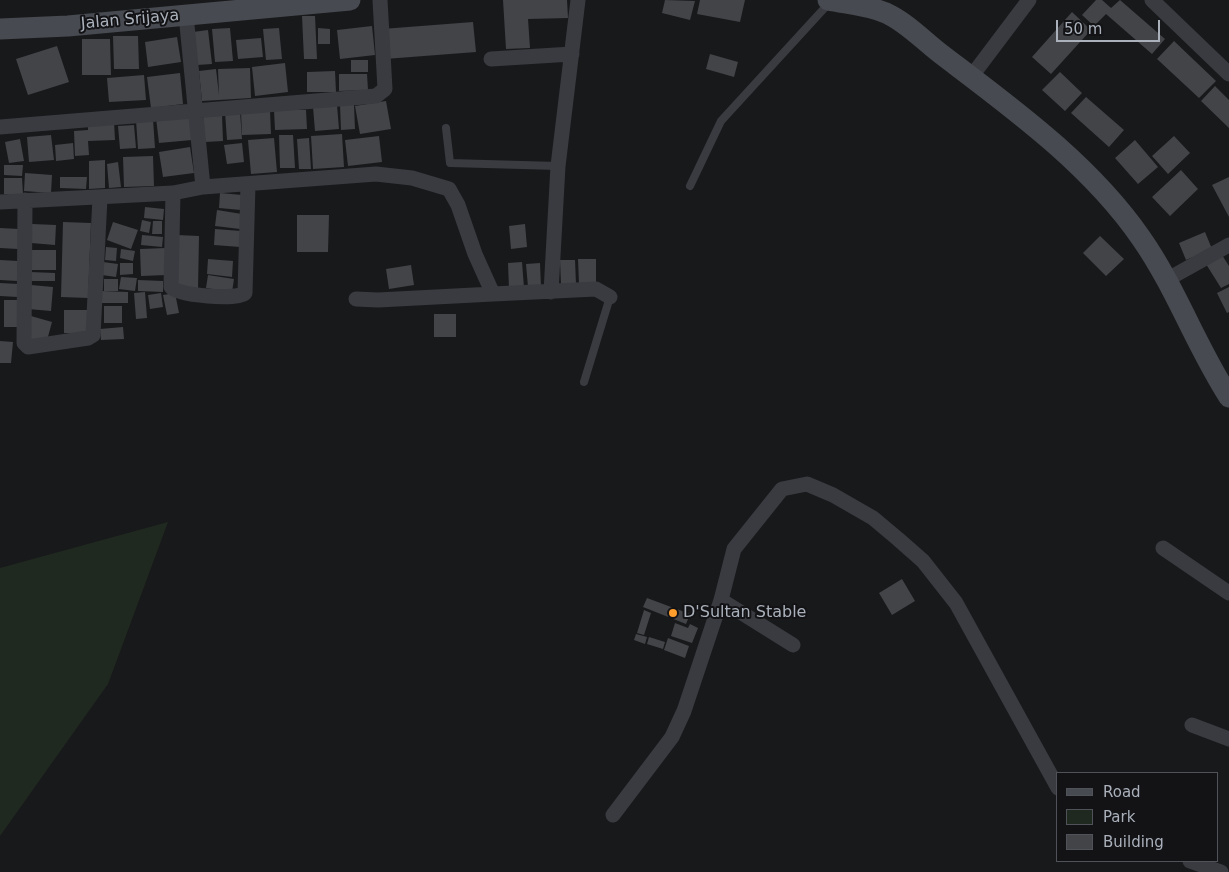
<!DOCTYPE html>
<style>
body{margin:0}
#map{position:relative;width:1229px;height:872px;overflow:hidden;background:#18191b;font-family:"DejaVu Sans",sans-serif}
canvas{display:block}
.legend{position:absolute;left:1056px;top:772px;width:162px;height:90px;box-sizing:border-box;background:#131316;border:1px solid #4f5258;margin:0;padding:6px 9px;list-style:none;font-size:15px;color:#aab1bb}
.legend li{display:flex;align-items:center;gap:10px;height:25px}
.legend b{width:25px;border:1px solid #4f5258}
.scale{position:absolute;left:1056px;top:20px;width:104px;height:22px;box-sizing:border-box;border:2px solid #aab1bb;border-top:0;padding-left:6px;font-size:15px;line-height:18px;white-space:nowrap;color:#aab1bb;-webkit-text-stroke:4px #131316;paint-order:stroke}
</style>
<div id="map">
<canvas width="1229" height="872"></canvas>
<ul class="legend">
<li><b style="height:6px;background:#474a50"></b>Road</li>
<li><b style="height:14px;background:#202920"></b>Park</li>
<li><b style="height:14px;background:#424448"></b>Building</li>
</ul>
<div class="scale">50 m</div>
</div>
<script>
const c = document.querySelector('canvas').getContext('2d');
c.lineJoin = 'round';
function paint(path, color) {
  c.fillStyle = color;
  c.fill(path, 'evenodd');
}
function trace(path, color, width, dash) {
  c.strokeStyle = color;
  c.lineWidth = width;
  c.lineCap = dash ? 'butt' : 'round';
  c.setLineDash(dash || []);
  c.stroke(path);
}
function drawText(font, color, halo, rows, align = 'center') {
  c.font = font + ' "DejaVu Sans",sans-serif';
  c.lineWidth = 4;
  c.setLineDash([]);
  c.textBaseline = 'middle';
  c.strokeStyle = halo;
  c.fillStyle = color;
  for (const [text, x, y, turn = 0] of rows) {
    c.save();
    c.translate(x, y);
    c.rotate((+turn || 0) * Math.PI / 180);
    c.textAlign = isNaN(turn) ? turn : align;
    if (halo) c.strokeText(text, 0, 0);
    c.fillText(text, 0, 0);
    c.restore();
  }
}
paint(new Path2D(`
 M168,522L108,684L0,836V568Z`), '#202920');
paint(new Path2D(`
 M503,0H567L568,18L528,19L530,48L506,49Z
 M665,0L695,1L690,20L662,13Z
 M700,0H745L740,22L697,14Z
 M1096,0H1102L1111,8L1120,0L1165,39L1152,54L1106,14L1094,26L1082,15Z
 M1072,12L1091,30L1051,74L1032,57Z
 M302,16H315L317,59H304Z
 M473,22L476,52L385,59L382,29Z
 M372,26L375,55L340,59L337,30Z
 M230,28L233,61L215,62L212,29Z
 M279,28L282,59L266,60L263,29Z
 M318,28L330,29V44H318Z
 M208,30L212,64L197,65L193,32Z
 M113,36H138L139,69H114Z
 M177,37L181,62L148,67L145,42Z
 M261,38L263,57L238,59L236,40Z
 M82,39H110L111,75H82Z
 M1174,41L1216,81L1199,98L1157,59Z
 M57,46L69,82L28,95L16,59Z
 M710,54L738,62L734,77L706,69Z
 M351,60H368V72H351Z
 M285,63L288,92L255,96L252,67Z
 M250,68L251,98L202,101L199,71L216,69L219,95L218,69Z
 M335,71L336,92H307V72Z
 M1060,72L1082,93L1065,111L1042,90Z
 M180,73L183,104L151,108L147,77Z
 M339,74H367L368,90L339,91Z
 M144,75L146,100L109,102L107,78Z
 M1215,86L1229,100V128L1201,101Z
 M1086,97L1124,130L1109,147L1071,113Z
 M386,101L391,129L360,134L355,106Z
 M337,105L339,129L315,131L313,107Z
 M340,105H354L355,129L341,130Z
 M274,110H306L307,129L275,130Z
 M240,111L242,139L227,140L225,112Z
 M270,111L271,134L242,135L241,112Z
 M190,115L192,140L159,143L156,118Z
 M222,115L223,141L205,142L203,116Z
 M153,119L155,148L138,149L136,120Z
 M114,121L115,140L88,141L89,155L75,156L74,131L88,130V122Z
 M134,125L136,148L120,149L118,126Z
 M342,134L344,167L313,169L311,136Z
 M51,135L54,160L29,162L27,137Z
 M279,135H293L295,168H280Z
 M379,136L382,162L348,166L345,140Z
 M1174,136L1190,153L1168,174L1152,156Z
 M274,138L277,172L251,174L248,140Z
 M309,138L311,169H299L297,139Z
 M20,139L24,161L9,163L5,142Z
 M1135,140L1158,167L1138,184L1115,158Z
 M73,143L74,159L56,161L55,145Z
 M242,143L244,162L227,164L224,145Z
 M190,147L194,173L163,177L159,152Z
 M153,156L154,186L124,187L123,157Z
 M105,160V188L89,189V161Z
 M118,162L121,187L109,188L107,164Z
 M4,165H23L22,176L4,175Z
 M1181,170L1198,189L1170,216L1152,197Z
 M25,173L52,175L51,193L24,191Z
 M60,177H87L86,189L60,188Z
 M1229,177V217L1212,185Z
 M4,178H22L23,194H4Z
 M220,193L242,195L241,210L219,208Z
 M145,207L164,209L163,220L144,218Z
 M217,210L242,214L240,229L215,226Z
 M297,215H329L328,252H297Z
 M142,220L151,222L149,233L140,231Z
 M153,221H162V234H152Z
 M63,222L91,223L88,298L61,297Z
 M113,222L138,230L131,249L107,240Z
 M32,224L56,225L55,245L31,243Z
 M525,224L527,247L511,249L509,226Z
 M0,228L19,229L18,249L0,248Z
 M215,229L241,231L240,247L214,245Z
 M1205,232L1212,249L1186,260L1179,243Z
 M142,235L163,237L162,247L141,245Z
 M177,235L199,236L198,290L176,289Z
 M1100,236L1124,259L1106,276L1083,253Z
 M106,247L117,248L116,261L105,260Z
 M166,248L167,275L141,276L140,249Z
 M121,249L135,251L133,261L120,258Z
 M29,250H56V270H30Z
 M1222,255L1229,266V284L1221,288L1206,264Z
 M208,259L233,261L232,277L207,274Z
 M578,259H596V284H579Z
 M0,260L18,261L17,281L0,280Z
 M560,260H575L576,284H561Z
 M103,262L118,264L116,277L102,275Z
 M522,262L524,288L509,289L508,263Z
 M120,263H133V274L120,275Z
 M540,263L541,287H528L526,264Z
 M411,265L414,285L389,289L386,269Z
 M30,272L55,273V281H30Z
 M208,275L234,279L232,292L206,288Z
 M121,277L137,278L135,291L119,289Z
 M104,279H118V291H104Z
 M138,280L163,281V292L138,291Z
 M0,283L19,284L18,297L0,296Z
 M31,285L53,287L51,311L28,309Z
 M1229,287V312L1227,313L1217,293Z
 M101,291L128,292V303H101Z
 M145,292L147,318L136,319L134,293Z
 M161,293L163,307L150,309L148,295Z
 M175,293L179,313L167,315L163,295Z
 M4,300H18V327H4Z
 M104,306H122V323H104Z
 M64,310H89V333H64Z
 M434,314H456V337H434Z
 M31,316L52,322L46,344L26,339Z
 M123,327L124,339L101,340L100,329Z
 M0,341L13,342L11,363H0Z
 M902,579L915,601L892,615L879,593Z
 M647,598L690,614L686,624L643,607Z
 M644,610L651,613L644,635L637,633Z
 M675,623L688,628L690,624L698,628L692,643L671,636Z
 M636,634L647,637L645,644L634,640Z
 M649,637L665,642L663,649L647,644Z
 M668,638L689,646L685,658L664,650Z`), '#424448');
trace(new Path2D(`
 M446,128L450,163L558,166
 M690,186L721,121L830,2
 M584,382L610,297`), '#393b40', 8);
trace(new Path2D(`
 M1152,0L1229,74
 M186,15L203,187
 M491,59L572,54
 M971,77L1029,0
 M0,127L376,96L385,89L380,0
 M173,193L171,287C178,296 237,300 245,293L248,185
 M25,200L24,343L28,347L88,338L93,335L100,198
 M0,202L173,193L203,187L376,174L412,178L449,189L458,205L475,254L493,294L596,289L610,297
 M1168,279L1229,245
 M551,292L558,166L578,0
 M356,299L378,300L493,294
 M1163,548L1229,593
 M793,645L721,600L734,549L782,489L807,484L833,495L873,518L898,539L923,561L956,603L1058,788
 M1192,725L1229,739
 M613,815L672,737L684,711L721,600
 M1190,861L1221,872`), '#393b40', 15);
trace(new Path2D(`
 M828,0C848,4 867,5 886,13C906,22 924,41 941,54C1012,108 1090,164 1141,238C1176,288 1196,346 1229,397
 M0,29L68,26L350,0`), '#474a50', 21);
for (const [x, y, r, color] of [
 [673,613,5,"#ff9e2c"]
]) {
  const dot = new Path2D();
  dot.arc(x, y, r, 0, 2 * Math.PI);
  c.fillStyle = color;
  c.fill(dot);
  trace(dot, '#131316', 2);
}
drawText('16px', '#aab1bb', '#131316', [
 ["Jalan Srijaya",130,20,-5]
]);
drawText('16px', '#aab1bb', '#131316', [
 ["D'Sultan Stable",683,613]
], 'left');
</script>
